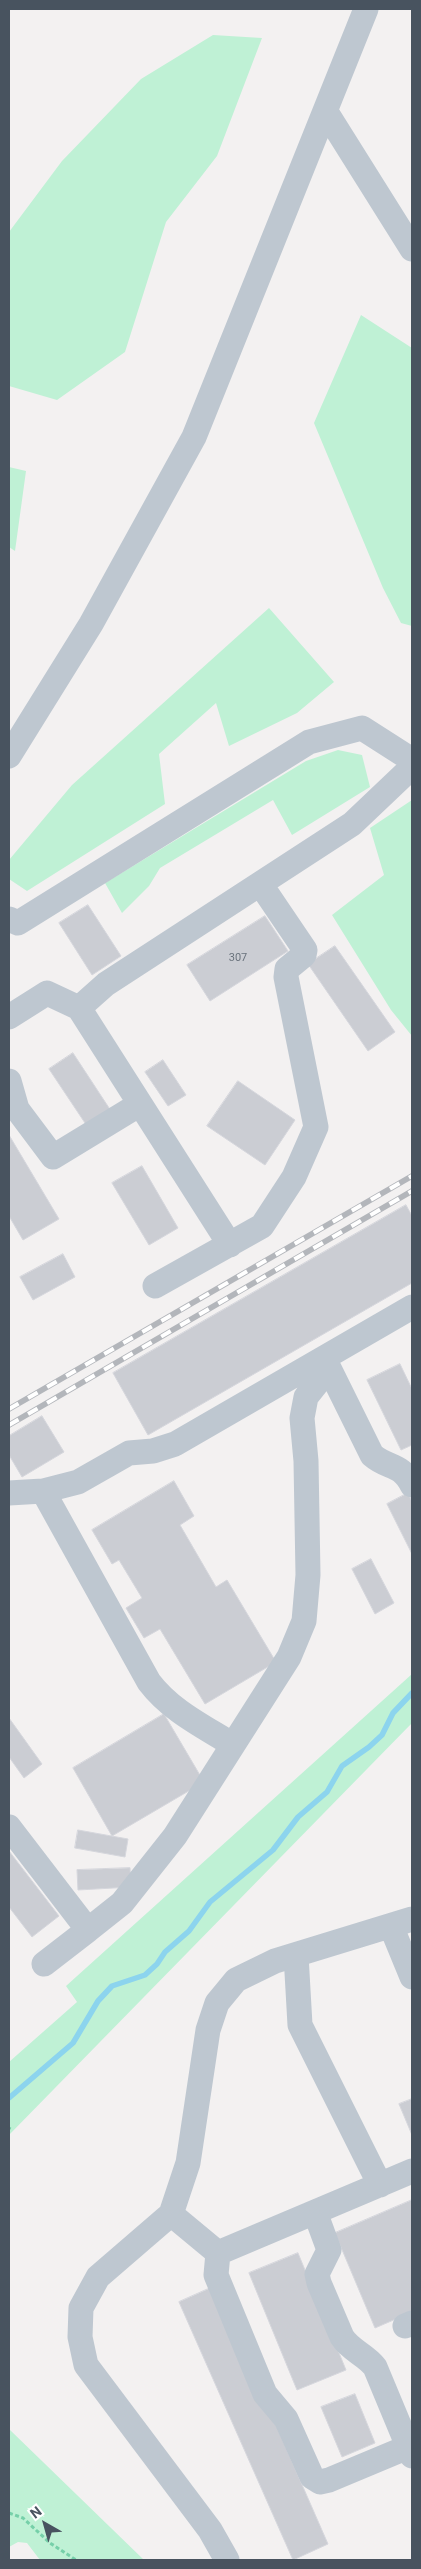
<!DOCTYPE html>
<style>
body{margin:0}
#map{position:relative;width:421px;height:2569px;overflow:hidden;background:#f3f1f1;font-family:Roboto,sans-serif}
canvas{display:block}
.frame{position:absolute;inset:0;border:10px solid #48535f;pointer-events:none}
.north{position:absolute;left:20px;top:2499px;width:50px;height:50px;-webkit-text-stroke:4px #fff;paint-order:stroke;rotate:322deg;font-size:14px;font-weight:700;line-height:20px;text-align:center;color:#48535f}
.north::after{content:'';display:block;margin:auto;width:18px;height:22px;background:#48535f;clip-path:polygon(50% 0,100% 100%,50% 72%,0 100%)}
</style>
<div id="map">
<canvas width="421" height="2569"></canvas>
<div class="frame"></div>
<div class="north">N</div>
</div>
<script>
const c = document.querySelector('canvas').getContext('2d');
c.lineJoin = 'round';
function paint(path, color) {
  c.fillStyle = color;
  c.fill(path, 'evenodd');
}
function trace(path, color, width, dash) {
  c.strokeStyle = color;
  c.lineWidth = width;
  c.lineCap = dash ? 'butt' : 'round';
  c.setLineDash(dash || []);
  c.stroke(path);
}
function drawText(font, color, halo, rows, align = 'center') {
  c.font = font + ' Roboto,sans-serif';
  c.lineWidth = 5;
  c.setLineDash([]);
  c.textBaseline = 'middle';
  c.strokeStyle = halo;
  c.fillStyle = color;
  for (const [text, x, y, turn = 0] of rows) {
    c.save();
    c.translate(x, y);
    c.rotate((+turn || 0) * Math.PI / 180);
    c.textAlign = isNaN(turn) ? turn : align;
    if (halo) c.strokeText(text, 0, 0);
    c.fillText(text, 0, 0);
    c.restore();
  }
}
paint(new Path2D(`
 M213,35L262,38L217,156L166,222L125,352L57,400L9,386V232L62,161L141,79Z
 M361,315L412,348V626L401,623L383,588L314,423Z
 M9,467L26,471L15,551L9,547Z
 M269,608L334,682L297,713L229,746L216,703L159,754L165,804L27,891L9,879V860L72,785Z
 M338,750L362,755L370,787L292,835L273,800L160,868L149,886L122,913L105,883L306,761Z
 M412,800V1036L391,1010L332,915L384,875L370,828Z
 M412,1674V1723L9,2135V2062L77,2002L66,1986Z
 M9,2429L144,2560H40L27,2543L18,2542L9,2547Z`), '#bff1d5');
trace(new Path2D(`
 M9,2098L73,2043L98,2001L112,1986L145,1975L157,1964L165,1952L189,1931L210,1902L273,1850L298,1817L327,1792L342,1766L369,1747L382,1735L393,1713L412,1693`), '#8cd4ee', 5.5);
const building = new Path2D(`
 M88,905L121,956L92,975L59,923Z
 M265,916L288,951L210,1001L187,965Z
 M335,946L395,1032L368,1051L308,964Z
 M73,1053L115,1117L91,1132L49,1069Z
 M163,1060L186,1095L168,1106L145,1072Z
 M238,1081L295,1120L265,1165L207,1126Z
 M9,1135L59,1219L23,1240L9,1216Z
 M142,1166L178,1228L149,1245L112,1183Z
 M406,1205L412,1216V1283L148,1435L113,1373Z
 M63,1254L75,1277L33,1300L20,1277Z
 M400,1364L412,1389V1445L401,1450L367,1380Z
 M42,1416L64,1452L22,1477L9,1455V1436Z
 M174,1481L194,1516L180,1525L216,1587L227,1580L276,1662L205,1704L160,1629L144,1638L126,1608L142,1598L119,1560L112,1564L92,1530Z
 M408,1493L412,1502V1554L387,1504Z
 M371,1559L394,1603L375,1614L352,1569Z
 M164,1714L204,1782L112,1836L73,1768Z
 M9,1718L42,1764L24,1778L9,1757Z
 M78,1830L128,1839L125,1857L75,1848Z
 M9,1851L59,1916L32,1937L9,1907Z
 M130,1868L131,1887L78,1890L77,1870Z
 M412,2099V2135L399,2104Z
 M412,2200V2312L375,2328L335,2233Z
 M298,2253L346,2370L297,2390L249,2273Z
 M215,2286L328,2544L293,2560L179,2302Z
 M355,2394L375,2443L342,2457L321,2407Z`);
paint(building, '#cbcdd3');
trace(building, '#d5d6dc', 1);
trace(new Path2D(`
 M9,2129L10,2127
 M9,2513L23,2518L50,2543L76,2560`), '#76d0a9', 3, [4, 2.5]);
trace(new Path2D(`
 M326,112L412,249
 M9,756L91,624L194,437L366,9
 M9,919L18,923L309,742L362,728L412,760
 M79,1008L106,984L352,824L412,767
 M9,1017L47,993L79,1008L230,1245
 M9,1081L17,1109L53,1157L140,1104
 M155,1286L262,1226L294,1177L316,1127L286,977L287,969L304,955L305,950L261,885
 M324,1358L372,1455C388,1469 401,1463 412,1485
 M43,1491L149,1682C171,1711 203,1726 233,1745
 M9,1493L43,1491L78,1482L129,1453L153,1451L175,1444L412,1307
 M9,1827L88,1930L122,1903L175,1836L289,1657L304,1621L308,1575L306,1461L302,1418L306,1397L329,1368
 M391,1926L412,1977
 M296,1955L300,2025L380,2185
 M44,1964L88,1930
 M315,2212L329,2250L317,2274L319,2283L342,2337C351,2351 365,2354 375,2367L412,2456
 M171,2214L218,2253L412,2171
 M218,2253L216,2275L265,2394L286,2419L312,2477L320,2482L329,2480L408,2447
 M405,2326L412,2323
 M227,2560L210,2530L86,2365L80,2337L81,2308L98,2277L171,2214L188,2163L208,2030L217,2003L236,1980L275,1961L412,1919`), '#bec7d0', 25);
const rail = new Path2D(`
 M9,1409L412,1176
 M9,1425L412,1191`);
trace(rail, '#b3b6bb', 5.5);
trace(rail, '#fff', 4, [11]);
drawText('11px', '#69727c', null, [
 ["307",238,958]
]);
</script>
